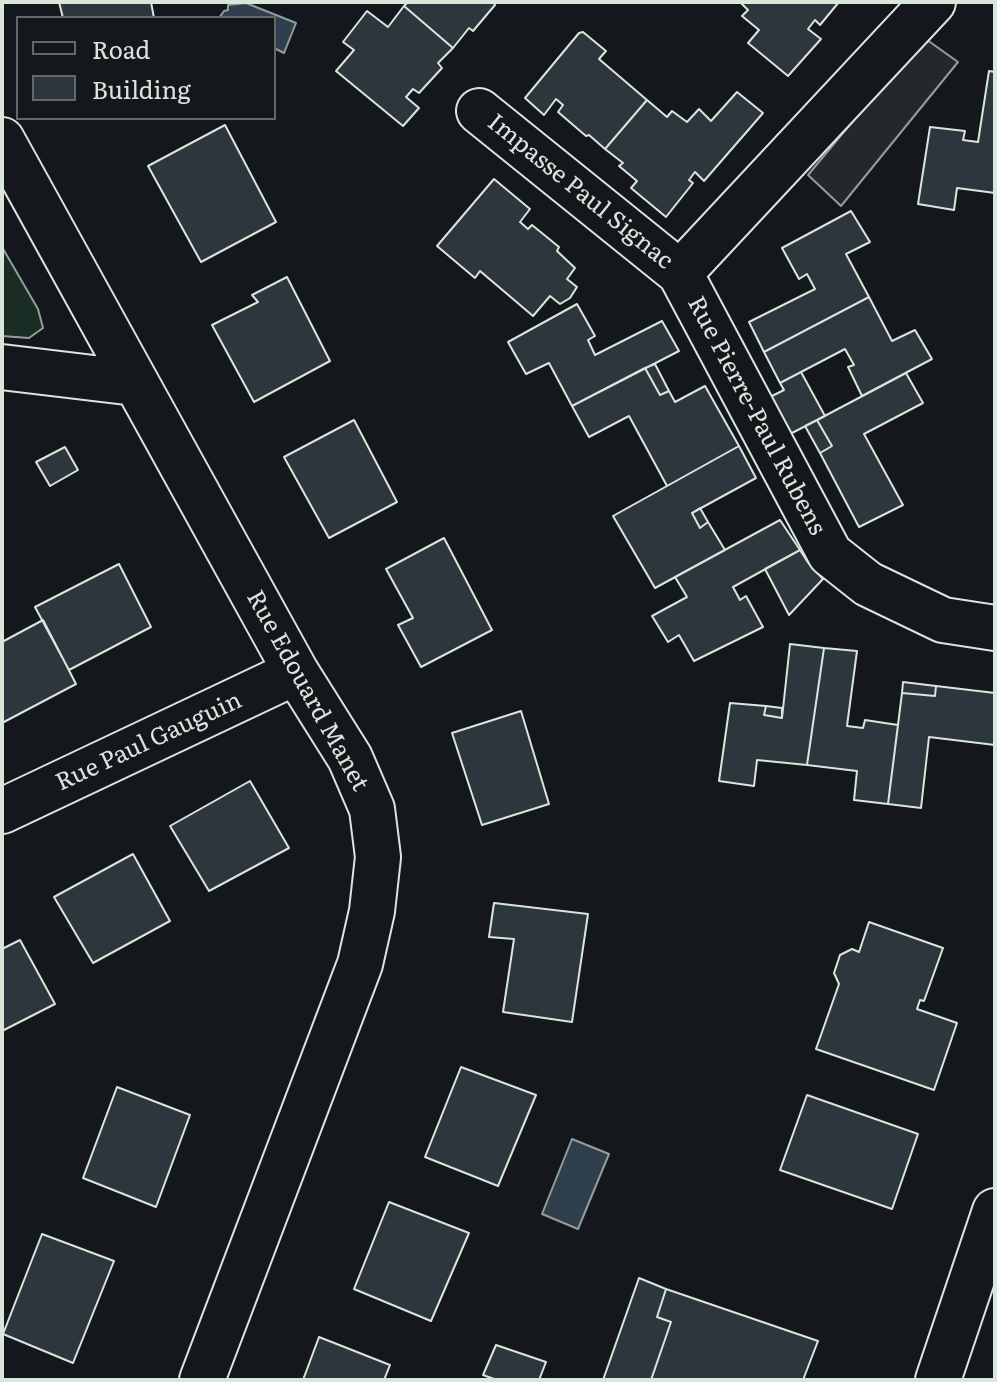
<!DOCTYPE html>
<style>
body{margin:0}
#map{position:relative;width:997px;height:1382px;overflow:hidden;background:#14181c;font-family:Literata,serif}
canvas{display:block}
.frame{position:absolute;inset:0;border:4px solid #d8e6dc;pointer-events:none}
.legend{position:absolute;left:16px;top:16px;width:260px;height:104px;box-sizing:border-box;background:#14181c;border:2px solid #626a69;margin:0;padding:10px 14px;list-style:none;font-size:24px;color:#d8e6dc}
.legend li{display:flex;align-items:center;gap:16px;height:40px}
.legend b{width:40px;border:2px solid #626a69}
</style>
<div id="map">
<canvas width="997" height="1382"></canvas>
<div class="frame"></div>
<ul class="legend">
<li><b style="height:10px;background:#14181c"></b>Road</li>
<li><b style="height:22px;background:#2c363c"></b>Building</li>
</ul>
</div>
<script>
const c = document.querySelector('canvas').getContext('2d');
c.lineJoin = 'round';
function paint(path, color) {
  c.fillStyle = color;
  c.fill(path, 'evenodd');
}
function trace(path, color, width, dash) {
  c.strokeStyle = color;
  c.lineWidth = width;
  c.lineCap = dash ? 'butt' : 'round';
  c.setLineDash(dash || []);
  c.stroke(path);
}
function drawText(font, color, halo, rows, align = 'center') {
  c.font = font + ' Literata,serif';
  c.lineWidth = 6;
  c.setLineDash([]);
  c.textBaseline = 'middle';
  c.strokeStyle = halo;
  c.fillStyle = color;
  for (const [text, x, y, turn = 0] of rows) {
    c.save();
    c.translate(x, y);
    c.rotate((+turn || 0) * Math.PI / 180);
    c.textAlign = isNaN(turn) ? turn : align;
    if (halo) c.strokeText(text, 0, 0);
    c.fillText(text, 0, 0);
    c.restore();
  }
}
const green = new Path2D(`
 M2,247L38,309L43,328L29,338L2,336Z`);
paint(green, '#1a2d24');
trace(green, '#939e99', 2);
const parking = new Path2D(`
 M923,37L958,62L841,206L808,175Z`);
paint(parking, '#24282b');
trace(parking, '#939e99', 2);
const water = new Path2D(`
 M246,3L296,23L284,53L274,48V18H219L224,11L228,10V5Z
 M572,1139L609,1154L578,1229L542,1214Z`);
paint(water, '#2f3f4d');
trace(water, '#939e99', 2);
const building = new Path2D(`
 M59,2H151L154,18H63Z
 M408,2H493L495,5L473,31L469,28L453,48L404,6Z
 M740,2H839L820,25L815,20L808,29L821,39L788,76L748,43L759,30L742,16L748,10Z
 M404,6L453,48L438,63L442,68L419,93L413,89L406,97L419,108L403,126L336,71L354,50L343,42L367,11L388,27Z
 M583,32L606,51L599,59L647,100L605,149L589,135L586,136L558,112L563,105L556,99L544,115L525,98L579,33Z
 M989,71L995,72V193L957,188L954,210L918,204L930,127L965,131L963,140L978,142Z
 M737,92L763,113L704,181L695,172L689,180L693,183L666,217L631,188L637,181L619,166L623,163L605,149L647,100L667,117L672,111L687,122L699,109L711,121Z
 M225,125L276,222L201,262L148,166Z
 M494,179L530,209L520,222L528,229L532,225L559,247L557,251L575,268L567,279L577,287L570,298L560,304L550,296L533,316L480,271L475,278L437,246Z
 M851,211L870,242L846,254L869,297L764,352L749,322L815,289L807,274L799,279L782,248Z
 M287,277L330,361L254,402L212,325L258,302L252,295Z
 M869,297L892,341L915,330L932,359L862,396L848,367L854,365L845,349L780,383L764,352Z
 M577,304L595,336L588,340L595,355L662,321L679,351L572,406L549,363L526,374L508,342Z
 M655,364L669,391L660,395L645,368Z
 M645,368L660,395L669,391L675,402L705,386L739,446L667,486L629,416L589,437L572,406Z
 M801,372L825,416L790,434L770,397L784,390L780,383Z
 M906,373L923,403L864,434L903,505L859,527L820,453L832,446L817,420Z
 M354,420L397,502L329,538L284,457Z
 M817,420L832,446L820,453L805,426Z
 M739,446L756,478L692,513L700,528L708,522L725,550L655,588L613,516Z
 M65,447L78,470L50,486L36,462Z
 M700,508L708,522L700,528L692,513Z
 M780,520L800,550L733,587L740,600L746,596L763,627L694,661L679,635L668,642L652,616L687,597L675,577Z
 M444,538L492,630L421,667L398,625L413,618L386,569Z
 M800,550L807,561L823,579L789,615L765,569Z
 M119,564L151,627L69,670L35,607Z
 M43,620L76,684L2,723V642Z
 M790,644L824,648L807,765L757,760L754,786L719,781L730,703L766,706L764,715L782,718Z
 M824,648L857,651L847,726L863,728L865,720L898,725L888,804L854,800L857,771L807,765Z
 M903,682L936,686L935,696L902,693Z
 M936,686L995,693V745L929,737L921,808L888,804L902,693L935,696Z
 M766,706L782,708V718L764,715Z
 M521,711L549,804L482,825L452,733Z
 M250,781L289,848L209,891L170,826Z
 M133,854L170,921L93,963L54,897Z
 M494,903L588,914L572,1022L503,1012L514,939L489,937Z
 M869,922L943,948L924,1001L920,1000L917,1009L957,1023L934,1090L816,1049L839,984L834,973L840,955L852,949L859,952Z
 M20,940L55,1004L2,1031V949Z
 M461,1067L536,1095L498,1186L425,1157Z
 M117,1087L190,1115L156,1207L83,1178Z
 M807,1095L918,1134L892,1209L780,1170Z
 M389,1202L469,1233L431,1321L354,1289Z
 M42,1234L114,1261L73,1363L3,1334Z
 M639,1278L666,1289L657,1317L671,1322L651,1380H603Z
 M666,1289L818,1341L803,1380H651L671,1322L657,1317Z
 M319,1337L390,1365L384,1380H303Z
 M496,1345L546,1362L539,1380H497L483,1375Z`);
paint(building, '#2c363c');
trace(building, '#d8e6dc', 2);
const minor = new Path2D(`
 M933,2L680,273L830,554L868,584L943,620L995,628
 M479,111L680,273
 M2,140L296,672L350,758L372,809L378,857L372,911L360,964L202,1380
 M2,367L135,383
 M2,811L296,672
 M938,1380L995,1211`);
trace(minor, '#d8e6dc', 48);
trace(minor, '#14181c', 44);
drawText('24px', '#d8e6dc', '#14181c', [
 ["Impasse Paul Signac",580,192,39],
 ["Rue Pierre-Paul Rubens",756,416,62],
 ["Rue Edouard Manet",307,691,61],
 ["Rue Paul Gauguin",149,742,-25]
]);
</script>
